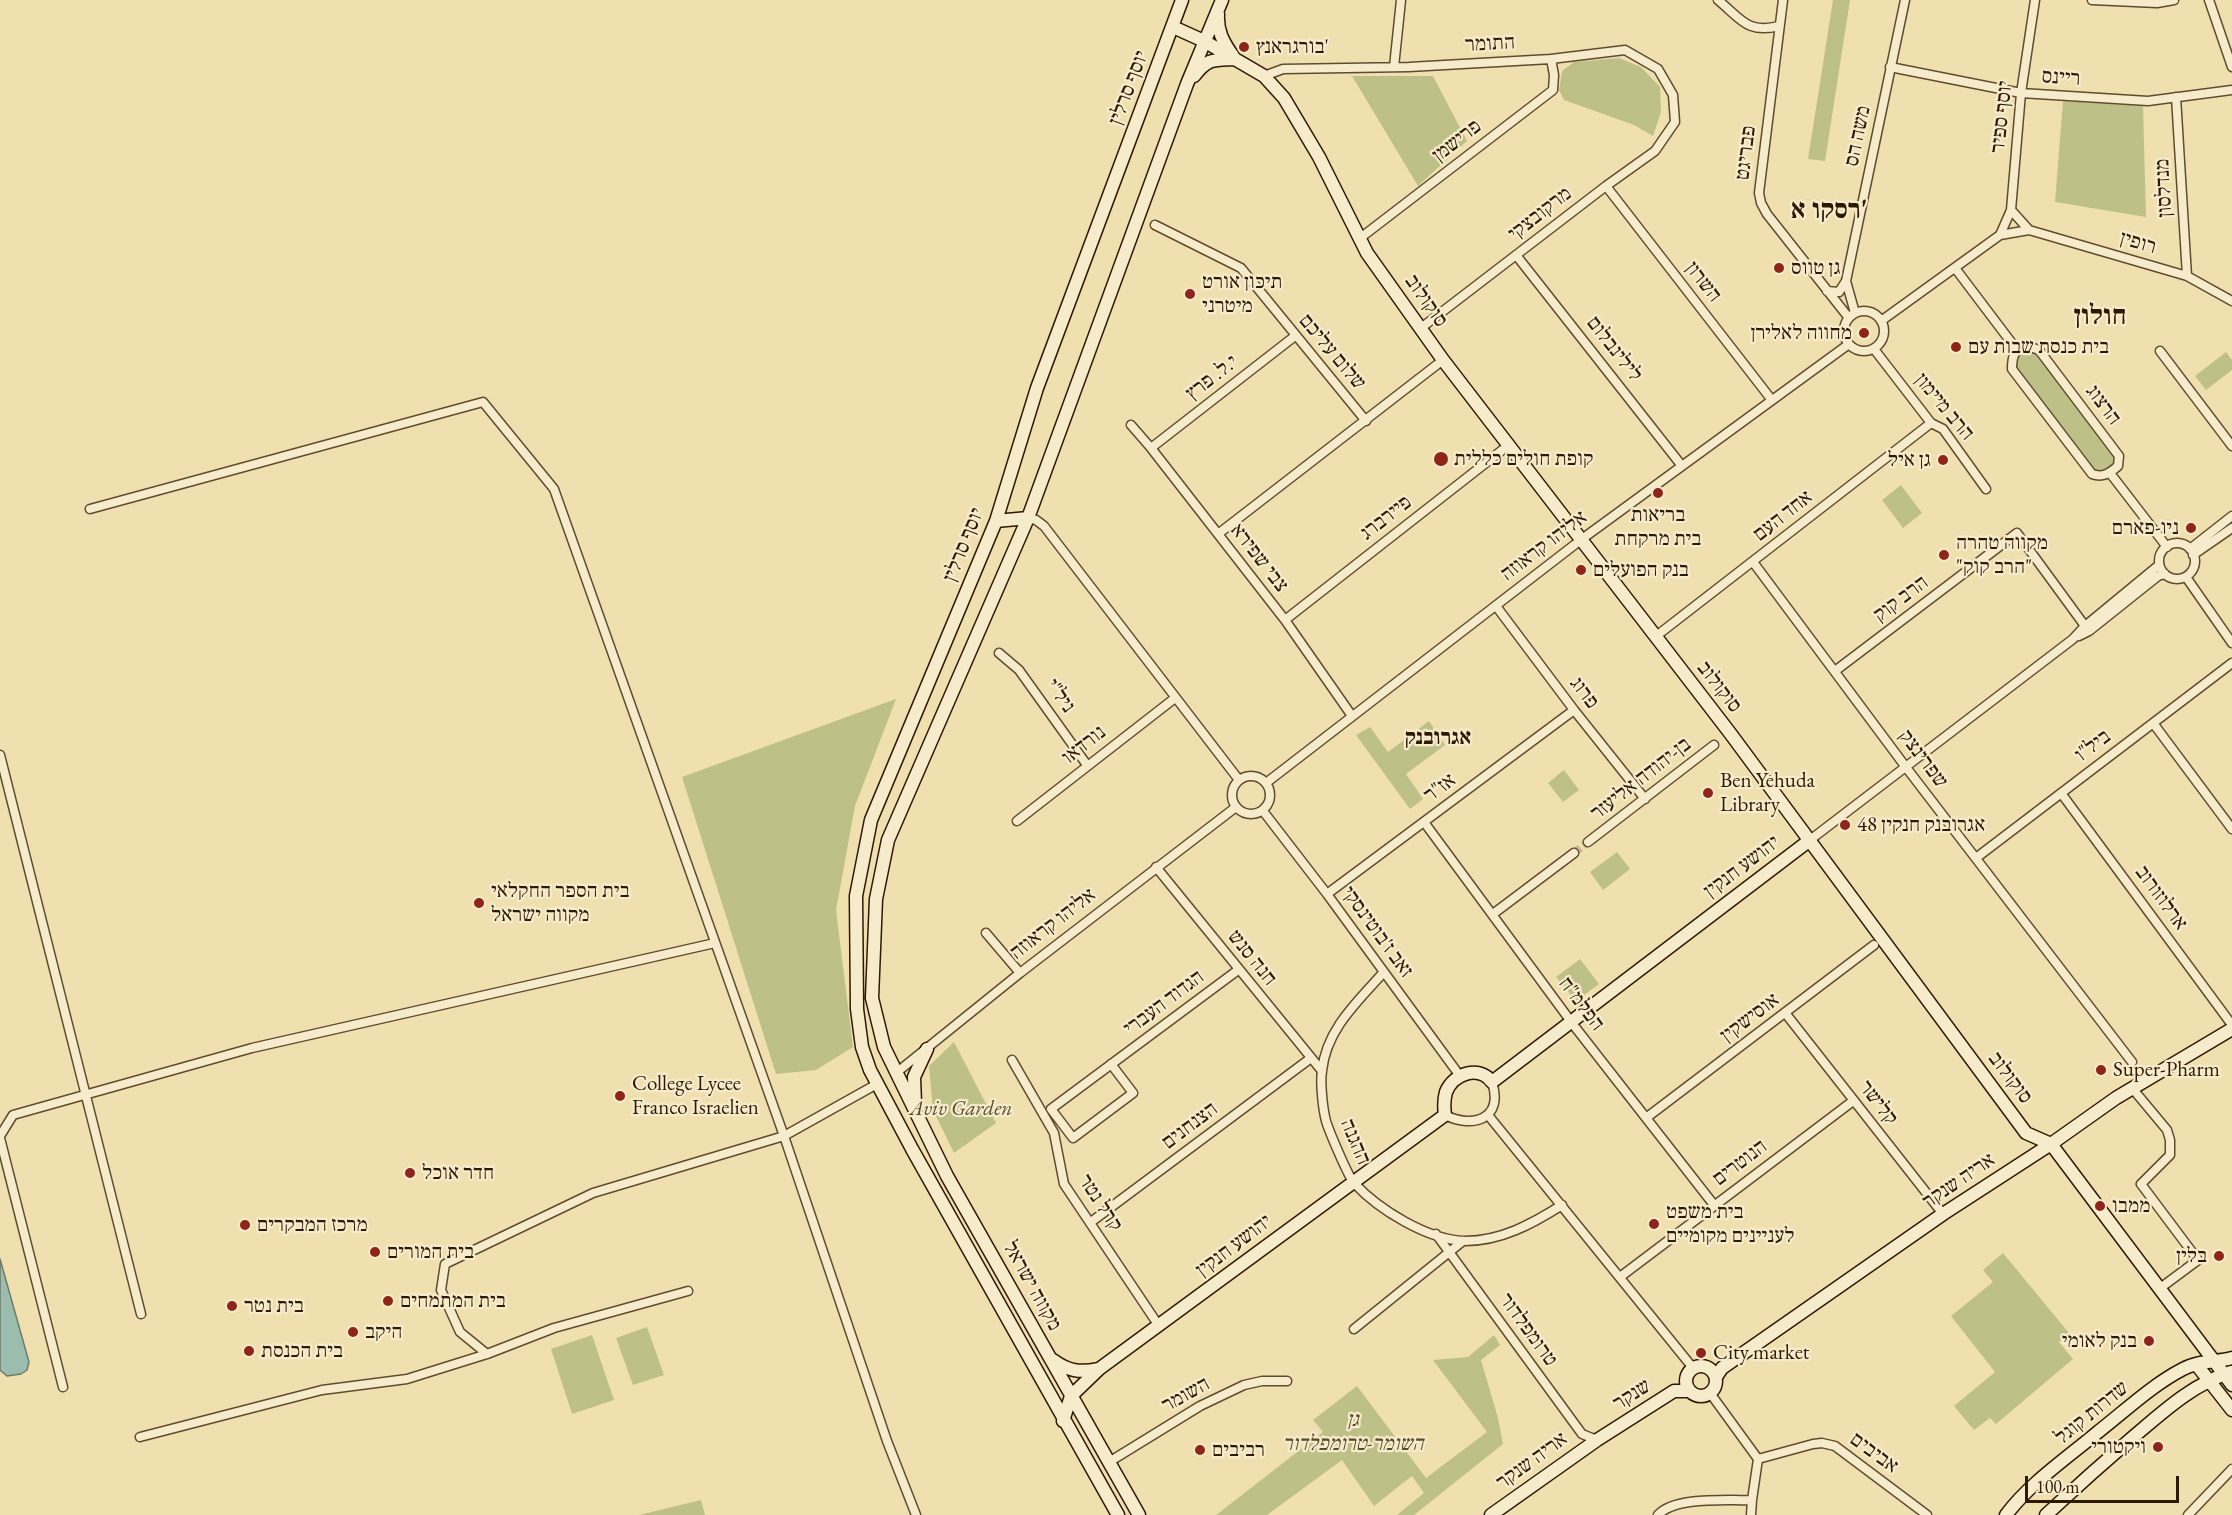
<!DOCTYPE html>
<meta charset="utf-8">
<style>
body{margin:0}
#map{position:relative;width:2232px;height:1515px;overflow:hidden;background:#f1e0af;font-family:"EB Garamond",serif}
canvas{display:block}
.scale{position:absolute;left:2025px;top:1476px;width:154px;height:27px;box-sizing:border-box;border:3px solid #2e1a04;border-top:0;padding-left:8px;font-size:18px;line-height:21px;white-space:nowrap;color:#2e1a04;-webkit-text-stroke:4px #f6ebcb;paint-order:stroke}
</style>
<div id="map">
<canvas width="2232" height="1515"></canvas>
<div class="scale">100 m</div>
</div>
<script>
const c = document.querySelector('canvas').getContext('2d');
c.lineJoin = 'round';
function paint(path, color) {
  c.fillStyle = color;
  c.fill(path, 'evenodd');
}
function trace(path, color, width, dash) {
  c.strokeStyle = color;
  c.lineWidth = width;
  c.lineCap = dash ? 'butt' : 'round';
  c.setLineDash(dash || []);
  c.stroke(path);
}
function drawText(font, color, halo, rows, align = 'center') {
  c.font = font + ' "EB Garamond","Frank Ruhl Libre",serif';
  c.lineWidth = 4.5;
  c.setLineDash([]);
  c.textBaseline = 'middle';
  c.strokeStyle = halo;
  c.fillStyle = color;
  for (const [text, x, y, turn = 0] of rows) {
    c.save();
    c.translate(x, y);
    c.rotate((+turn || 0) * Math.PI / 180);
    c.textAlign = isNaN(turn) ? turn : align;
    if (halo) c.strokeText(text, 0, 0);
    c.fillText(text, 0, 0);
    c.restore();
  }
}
paint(new Path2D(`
 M1833,0H1850L1825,161L1808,159Z
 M1619,58L1641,67L1660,87L1661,112L1653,136L1634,125L1564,100L1559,90L1562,71L1574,62Z
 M1352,76H1433L1467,141L1418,186Z
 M2063,101L2143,106L2146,217L2055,202Z
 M2025,345L2039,350L2119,456L2118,466L2099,477L2012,369L2017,350Z
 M2226,352L2232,360V370L2206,390L2195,376Z
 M1901,485L1922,513L1903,528L1882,500Z
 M896,699L855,806L836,910L853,1047L816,1070L776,1074L682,777Z
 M1429,721L1445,745L1406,774L1423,799L1410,809L1356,735L1370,727L1388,752Z
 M1564,770L1579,790L1563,802L1548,783Z
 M1617,852L1630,869L1603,890L1590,872Z
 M1580,959L1599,984L1576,1001L1556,977Z
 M954,1042L996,1123L954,1153L933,1110L929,1066Z
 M2003,1253L2069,1333L2059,1342L2073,1359L1996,1424L1990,1418L1974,1430L1954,1406L1995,1372L1951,1316L1993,1282L1983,1270Z
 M647,1327L664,1375L633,1385L616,1338Z
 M592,1335L614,1400L572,1414L551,1349Z
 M1494,1335L1500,1345L1481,1360L1498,1418L1503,1444L1414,1515H1397L1424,1493L1412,1476L1374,1506L1342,1460L1267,1515H1216L1323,1432L1313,1420L1357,1386L1426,1478L1487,1432L1433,1360L1468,1357Z
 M701,1500L705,1515H639Z`), '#bdc188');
const water = new Path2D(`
 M0,1259L29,1362L27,1370L21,1374L7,1376L0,1370Z`);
paint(water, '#9bbdad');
trace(water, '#6f7c69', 1.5);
trace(new Path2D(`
 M1574,853L1588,842`), '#cab88d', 8, [8, 4]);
const street = new Path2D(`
 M1718,0C1741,19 1747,34 1779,26
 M1783,0L1759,193L1761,203L1767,214L1849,318
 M2092,0L2157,3L2174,0
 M2209,0L2232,67
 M1394,67L1401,0
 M1890,67L2021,93L2148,101L2232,90
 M1264,76L1283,69L1409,67L1551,59L1625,50L1658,69L1673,95L1675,122L1655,151L1606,186L1421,328
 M2176,97L2187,276
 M1606,186L1771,399
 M2011,210L2029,230
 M1155,225L1241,268L1366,421
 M2000,235L2011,210L2021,93L2035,0
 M1359,239L1553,90L1554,75L1551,59
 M1516,255L1682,466
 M1955,268L2017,350
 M1827,291L1839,292L1846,281
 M1844 331a20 20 0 1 1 40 0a20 20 0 1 1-40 0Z
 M1855,313L1846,281L1905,0
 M1881,321L2000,235L2029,230L2187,276L2232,301
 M2025,345L2039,350L2119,456L2118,466C2110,473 2103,478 2092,474L2012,369C2012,356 2014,351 2025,345Z
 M1874,349L1931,423L1943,429L1986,489
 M2160,351L2232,446
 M1131,425L1151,448L1285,620L1352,716
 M1151,448L1295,336
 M2110,473L2167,547
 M90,509L483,402L554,489L784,1136L887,1441L916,1515
 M1028,518L1036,520L1044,526L1239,780
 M1218,534L1443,360
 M2159 561a18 18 0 1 1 36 0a18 18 0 1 1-36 0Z
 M2190,549L2232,516
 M2193,555L2232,528
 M1753,562L1905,766L2132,1062
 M2186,577L2232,643
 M1496,606L1574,710L1645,799
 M1285,620L1510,444
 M2079,636L2089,631L2158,576L2165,574
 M1655,637L1931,423
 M999,653L1019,670L1087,765
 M1835,671L2017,533L2085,626
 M2153,723L2232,829
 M0,755L141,1314
 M1232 795a19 19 0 1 1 38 0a19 19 0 1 1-38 0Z
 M1266,783L1582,539L1849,344
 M2061,793L2232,1025
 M1263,811L1327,894L1460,1076
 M1017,821L1175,698
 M1424,822L1575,1027L1714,1205
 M1810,840L2073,639L2085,626L2159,565
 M1588,842L1714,745
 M1976,858L2232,663
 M1156,867L1322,1071
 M1327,894L1574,710
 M1493,914L1574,853
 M986,933L1020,973
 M1383,973C1357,1002 1326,1030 1322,1071C1320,1083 1323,1110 1326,1121C1329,1131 1348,1176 1354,1183C1379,1210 1428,1240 1465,1241C1501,1241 1532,1224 1562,1205
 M1786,1014L1943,1214
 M1012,1060L1054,1133L1064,1184L1159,1326
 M1111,1064L1133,1093L1073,1138L1051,1109L1238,970
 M896,1073L1020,973L1236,807
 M2132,1088L2167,1130L2170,1140V1155L2141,1184L2198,1260L2159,1289
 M1445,1115C1473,1129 1504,1119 1492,1082
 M1488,1115L1693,1368
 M1646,1118L1874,945
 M0,1136L13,1115L252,1048L715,943
 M0,1138L63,1387
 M1091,1222L1311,1058
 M1436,1234L1582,1434L1597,1440
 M1620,1277L1853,1101
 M1354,1329L1463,1241
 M487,1354L460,1332L441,1290L445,1264L593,1193L784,1136L877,1084
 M1710,1393L1758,1459
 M140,1437L322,1390L407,1379L487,1354L554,1328L688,1291
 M1758,1459L1813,1444L1822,1443L1835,1446L1927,1515
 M1109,1462L1200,1406L1244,1385L1262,1381H1287
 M1658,1515C1675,1496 1727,1501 1752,1500
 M1751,1515L1752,1500L1758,1459
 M2188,1515L2232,1469`);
const secondary = new Path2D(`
 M1218,14C1217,31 1223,42 1233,56
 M1173,27L1204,41L1264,76L1284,98L1319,157L1367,253L1443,360L1730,733L2026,1133L2051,1144L2232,1385
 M1194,76C1208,58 1213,60 1235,59
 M996,521L1028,518
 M915,1104L914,1077L927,1049
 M1053,1360C1068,1371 1080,1373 1098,1369
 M2196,1364L2232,1410
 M1686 1381a15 15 0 1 1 30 0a15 15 0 1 1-30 0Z
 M1716,1377L1722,1368L1943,1214L2051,1144L2116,1098L2232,1029
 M1063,1421L1071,1396L1099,1369L1445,1115C1444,1108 1444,1099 1446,1092C1454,1073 1479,1065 1492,1082L1810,840
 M1118,1515L912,1149L870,1070L862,1047L857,1009L856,896L871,820L996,521L1037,388L1182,0
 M1139,1515L947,1176L884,1047L872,998L876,899L888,840L1028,518L1187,84L1222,0
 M1491,1515L1597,1440L1674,1391H1690
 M2006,1515C2030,1483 2067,1458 2098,1432C2125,1411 2152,1385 2183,1369C2197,1361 2216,1362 2232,1358
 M2046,1515C2074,1489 2103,1463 2132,1438C2163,1412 2191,1385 2231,1372`);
trace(street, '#5f4c2f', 11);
trace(secondary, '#2e1a04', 15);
trace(street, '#f6ebcb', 8);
trace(secondary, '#f6ebcb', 12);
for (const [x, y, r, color] of [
 [1244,47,6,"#8f2418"],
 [1779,268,6,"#8f2418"],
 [1190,294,6,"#8f2418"],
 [1864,333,6,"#8f2418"],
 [1956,347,6,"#8f2418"],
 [1441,459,8,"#8f2418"],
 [1943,460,6,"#8f2418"],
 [1658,493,6,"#8f2418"],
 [2191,528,6,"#8f2418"],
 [1944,555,6,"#8f2418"],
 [1581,570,6,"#8f2418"],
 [1708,793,6,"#8f2418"],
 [1845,825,6,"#8f2418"],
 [479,903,6,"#8f2418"],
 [2101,1070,6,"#8f2418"],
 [620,1096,6,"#8f2418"],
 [410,1173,6,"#8f2418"],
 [2100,1206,6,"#8f2418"],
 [1654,1224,6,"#8f2418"],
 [245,1225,6,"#8f2418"],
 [375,1252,6,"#8f2418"],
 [2219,1256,6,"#8f2418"],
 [388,1301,6,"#8f2418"],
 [232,1306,6,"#8f2418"],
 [353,1332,6,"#8f2418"],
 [2149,1341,6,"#8f2418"],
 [249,1351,6,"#8f2418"],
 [1701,1353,6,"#8f2418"],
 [2158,1447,6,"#8f2418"],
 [1200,1450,6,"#8f2418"]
]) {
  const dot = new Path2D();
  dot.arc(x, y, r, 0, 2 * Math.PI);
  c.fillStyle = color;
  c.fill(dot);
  trace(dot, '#f6ebcb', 2);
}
drawText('21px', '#2e1a04', '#f6ebcb', [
 ["התומר",1490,44,-3],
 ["ריינס",2061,78,4],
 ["יוסף סרלין",1129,88,-69],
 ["יוסף ספיר",2002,117,-84],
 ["משה הס",1858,136,-78],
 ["פרישמן",1457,141,-38],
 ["פבריגט",1746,153,-83],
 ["מנדלסון",2164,188,-93],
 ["מרקובצקי",1540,214,-38],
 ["רופין",2138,243,16],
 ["השרון",1703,282,52],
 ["סוקולוב",1426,301,55],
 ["לילינבלום",1614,349,52],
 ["שלום עליכם",1332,352,50],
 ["י.ל. פרץ",1212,378,-38],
 ["הרצוג",2103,405,53],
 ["הרב מיימון",1944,407,50],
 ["אחד העם",1783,516,-38],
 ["פיירברג",1386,518,-38],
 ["יוסף סרלין",964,545,-68],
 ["אליהו קראוזה",1544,546,-37],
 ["צבי שפירא",1259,558,52],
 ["הרב קוק",1901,599,-37],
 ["סוקולוב",1719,687,52],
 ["פרוג",1584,693,53],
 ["ניל\"י",1060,696,55],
 ["נורדאו",1084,745,-38],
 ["ביל\"ו",2093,746,-37],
 ["שפרינצק",1923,759,53],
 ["בן-יהודה אליעזר",1641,779,-38],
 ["אז\"ר",1440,788,-37],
 ["יהושע חנקין",1742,867,-37],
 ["ארלוזורוב",2161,898,54],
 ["אליהו קראוזה",1053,924,-38],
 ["זאב ז'בוטינסקי",1377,932,54],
 ["חנה סנש",1252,958,51],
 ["הגדוד העברי",1164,1003,-37],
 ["הפלמ\"ח",1581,1004,53],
 ["אוסישקין",1750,1018,-37],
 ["סוקולוב",2010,1078,53],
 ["קלישר",1878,1103,52],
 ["הצנחנים",1190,1126,-37],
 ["ההגנה",1355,1142,67],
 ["הנוטרים",1740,1163,-37],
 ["אריה שנקר",1959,1181,-34],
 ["קרל נטר",1100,1203,57],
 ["יהושע חנקין",1234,1246,-37],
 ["מקווה ישראל",1032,1286,61],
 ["טרומפלדור",1528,1330,54],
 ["השומר",1186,1395,-29],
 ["שנקר",1632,1395,-32],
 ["שדרות קוגל",2092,1413,-39],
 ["אביבים",1874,1453,36],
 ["אריה שנקר",1532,1461,-36]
]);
drawText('21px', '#2e1a04', '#f6ebcb', [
 ["בורגראנץ'",1256,47],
 ["גן טווס",1791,268],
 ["תיכון אורט",1202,282],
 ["מיטרני",1202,306],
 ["מחווה לאלירן",1852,333,"right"],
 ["בית כנסת שבות עם",1968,347],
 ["קופת חולים כללית",1454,459],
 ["גן איל",1931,460,"right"],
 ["בריאות",1658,515,"center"],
 ["בית מרקחת",1658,539,"center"],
 ["ניו-פארם",2179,528,"right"],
 ["מקווה טהרה",1956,543],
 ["\"הרב קוק\"",1956,567],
 ["בנק הפועלים",1593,570],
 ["Ben Yehuda",1720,781],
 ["Library",1720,805],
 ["אגרובנק חנקין 48",1857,825],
 ["בית הספר החקלאי",491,891],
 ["מקווה ישראל",491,915],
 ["Super-Pharm",2113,1070],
 ["College Lycee",632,1084],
 ["Franco Israelien",632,1108],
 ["חדר אוכל",422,1173],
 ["ממבו",2112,1206],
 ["בית משפט",1666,1212],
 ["לעניינים מקומיים",1666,1236],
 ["מרכז המבקרים",257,1225],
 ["בית המורים",387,1252],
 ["בלין",2207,1256,"right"],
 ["בית המתמחים",400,1301],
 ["בית נטר",244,1306],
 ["היקב",365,1332],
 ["בנק לאומי",2137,1341,"right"],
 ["בית הכנסת",261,1351],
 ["City market",1713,1353],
 ["ויקטורי",2146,1447,"right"],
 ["רביבים",1212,1450]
], 'left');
drawText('italic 21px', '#594c2c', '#f6ebcb', [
 ["Aviv Garden",961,1109],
 ["גן",1353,1420],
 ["השומר-טרומפלדור",1353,1444]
]);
drawText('bold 22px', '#2e1a04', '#f6ebcb', [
 ["אגרובנק",1438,738]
]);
drawText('bold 27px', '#2e1a04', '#f6ebcb', [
 ["רסקו א'",1829,211],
 ["חולון",2100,317]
]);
</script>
